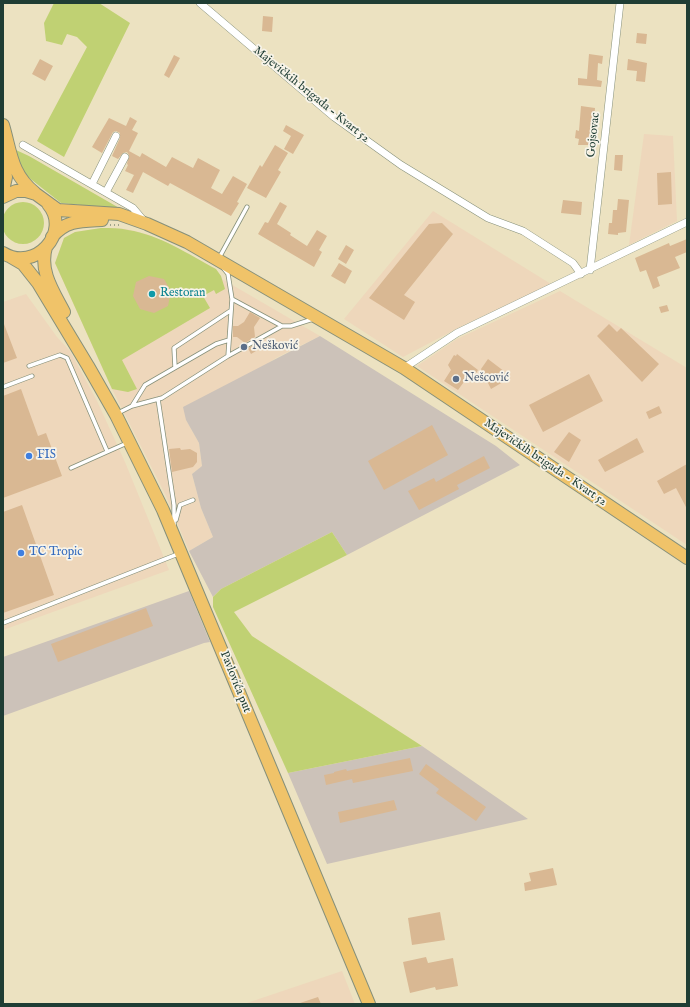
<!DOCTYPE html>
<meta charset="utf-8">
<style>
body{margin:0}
#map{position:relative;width:690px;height:1007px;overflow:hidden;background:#ece2c1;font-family:"IM FELL English",serif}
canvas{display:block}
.frame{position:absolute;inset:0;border:4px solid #1f3d34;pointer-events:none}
</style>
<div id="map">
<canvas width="690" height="1007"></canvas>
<div class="frame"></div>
</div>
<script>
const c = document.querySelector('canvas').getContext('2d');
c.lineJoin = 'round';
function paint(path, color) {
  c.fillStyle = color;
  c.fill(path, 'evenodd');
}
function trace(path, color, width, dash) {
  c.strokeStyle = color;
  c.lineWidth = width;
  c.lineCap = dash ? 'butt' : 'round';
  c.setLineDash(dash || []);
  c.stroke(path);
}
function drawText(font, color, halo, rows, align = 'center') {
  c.font = font + ' "IM FELL English",serif';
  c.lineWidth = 3.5;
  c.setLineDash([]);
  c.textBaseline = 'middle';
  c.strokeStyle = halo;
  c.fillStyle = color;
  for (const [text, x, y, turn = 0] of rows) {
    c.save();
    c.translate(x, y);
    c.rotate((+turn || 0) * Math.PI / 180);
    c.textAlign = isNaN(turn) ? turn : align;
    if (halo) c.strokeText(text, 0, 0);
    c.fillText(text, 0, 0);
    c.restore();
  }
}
paint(new Path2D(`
 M644,134L673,136L677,221L629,245Z
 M433,211L551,284L460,327L403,357L344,319Z
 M101,228L127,229L146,234L165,242L216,269L222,279L320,336L276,358L186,420L199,443L202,466L192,474L201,508L213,537L189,551L166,496L112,389L55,263L64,238L75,232Z
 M560,291L687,368V545L417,366L457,339Z
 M26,294L57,337L70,351L97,401L125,462L169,570L3,630V302Z
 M342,971L355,1004H244Z`), '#eed7bb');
paint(new Path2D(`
 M320,336L496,446L520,465L347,555L332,532L221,589L213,597L189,551L213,537L201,508L192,474L202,466L199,443L186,420L183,407Z
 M189,591L210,642L204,643L3,716V657Z
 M422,746L528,819L327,864L288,773Z`), '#ccc2b9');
paint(new Path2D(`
 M54,3H99L130,23L64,157L37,141L87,47L77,37L67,34L62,45L46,41L44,23Z
 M16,150L29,156L121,209L61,203L23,173Z
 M2 223a21 21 0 1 1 42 0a21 21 0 1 1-42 0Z
 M101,228C110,228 120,228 128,230C160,235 188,254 216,269L221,276L225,289L216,294L214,290L203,296L210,308L122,360L137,389L128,392L112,389L55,263L64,238L75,232Z
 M332,532L347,555L234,612L252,636L422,746L288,773L213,607V597L221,589Z`), '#c0d173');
paint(new Path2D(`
 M263,16L273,17L272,32L262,31Z
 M637,33L647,34L646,44L636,43Z
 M589,54L603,56L602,64L598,63L597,80L602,81L601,87L578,85V78L587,79Z
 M174,55L180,58L169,78L164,75Z
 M40,59L53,66L45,81L32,74Z
 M628,59L647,63L645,82L636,81L637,71L627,70Z
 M581,106L595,108L593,133L596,134L594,145H578L579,139L575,138L576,130L579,131Z
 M130,117L137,121L132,130L138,133L129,151L140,157L142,153L166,167L172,157L193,168L198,158L220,170L211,188L222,194L233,176L247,184L237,202L239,203L231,216L170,183L168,186L143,172L133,193L126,190L134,175L125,171L128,165L127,164L129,155L127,152L123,153L118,159L112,156L120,138V133L116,131L113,132L102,153L92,147L109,118L126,126Z
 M286,125L304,135L293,154L284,149L291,136L283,131Z
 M275,145L288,153L278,170L281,172L266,198L247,188L260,165L262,167Z
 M615,155H623L622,171L614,170Z
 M671,172L672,204L658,205L657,173Z
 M618,199L629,200L626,232L618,233V235L608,234L609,223H612L613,210H617Z
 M563,200L582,202L581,215L561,213Z
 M280,202L287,206L277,224L291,233L290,235L307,246L317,230L327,236L319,250L322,252L314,267L258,234L265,222L268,223Z
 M442,223L453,234L404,295L415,302L404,320L369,298L429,224Z
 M687,239V252L675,257L680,268L657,277L660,286L653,289L646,270L640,272L635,258L669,243L670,246Z
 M346,245L354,250L346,264L338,259Z
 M339,263L352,271L345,284L331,276Z
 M149,276L164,279L171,291L168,306L154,313L140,309L133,296L136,282Z
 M667,305L669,311L661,313L659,307Z
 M250,312L260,318L254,327L255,337L245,343L237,337H233V326H238L244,322Z
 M4,324L17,358L3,363V325Z
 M609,324L617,332L621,328L659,364L642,382L597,336Z
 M258,343L261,348L251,354L248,348Z
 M457,354L478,370L470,382L466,379L458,390L444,381L451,370L448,365L454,355L456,356Z
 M488,359L509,375L503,382L491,389L481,369Z
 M589,374L603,401L543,432L529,405Z
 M21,389L38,436L46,433L62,476L3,498V396Z
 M659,406L662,413L649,419L646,412Z
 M432,425L448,455L384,490L368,461Z
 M569,432L581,440L569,462L554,452Z
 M637,438L644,452L605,472L598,460Z
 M180,448L181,450L190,449L197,453V462L193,467L172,472L169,449Z
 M484,456L490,468L457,485L459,489L419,510L408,491L434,478L436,482Z
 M687,464V509L676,488L664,494L657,481Z
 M22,505L54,595L3,613V512Z
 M146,608L153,626L58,662L51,644Z
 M410,758L413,771L353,783L352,779L326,785L324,775L334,773V772L346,769L347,771Z
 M426,764L486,807L476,821L436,793L439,789L419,774Z
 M394,800L397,810L340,823L338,812Z
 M553,868L557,885L525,891L524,883L531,881L529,873Z
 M440,912L445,940L412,945L408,918Z
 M426,957L428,963L453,958L458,986L436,990L435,987L410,993L403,962Z
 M318,997L321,1004H300V1003Z`), '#d9b893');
const lane = new Path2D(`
 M219,258L247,207
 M224,269L228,274L232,299L282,326H291L313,319
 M232,299L228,356L282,326
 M29,366L60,355L67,358L107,451
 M175,367L174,348L230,311
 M3,387L32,376
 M158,399L174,505V529
 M132,406L145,385L216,344L229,340
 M118,413L132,406L162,398L228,356
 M71,468L127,443
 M176,520L180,505L193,500
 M3,623L178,554`);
const street = new Path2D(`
 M200,3L334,117L401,165L488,218L523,231L573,263L581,274
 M23,145L133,208L144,221
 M92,184L116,136
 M106,192L125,157
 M590,270L620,3
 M404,368L457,333L687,222`);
const primary = new Path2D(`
 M3,125C11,152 11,174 35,193
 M3,159L6,177L3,191
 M3,197L16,191H26L36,194L58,210L119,214L147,224L187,242L404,368L687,558
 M52,237C66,220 81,221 102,220
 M46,247C39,271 53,291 64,312
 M3,253C35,273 72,232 48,204
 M11,257L23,264L38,283L88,366L116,415L163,510L369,1004`);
trace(lane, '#86907a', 5);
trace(street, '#86907a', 8);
trace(primary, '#86907a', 14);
trace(new Path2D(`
 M110,225H120`), '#86907a', 1.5, [1, 3]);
trace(lane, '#fff', 3.5);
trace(street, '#fff', 7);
trace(primary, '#f0c369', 12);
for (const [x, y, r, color] of [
 [152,294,4,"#0f9aa8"],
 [244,347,4,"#5c6f8a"],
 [456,379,4,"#5c6f8a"],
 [29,456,4,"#3f7fe0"],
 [21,553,4,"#3f7fe0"]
]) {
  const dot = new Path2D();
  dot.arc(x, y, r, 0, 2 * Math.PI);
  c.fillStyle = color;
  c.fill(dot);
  trace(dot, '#f7f3e8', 1.5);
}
drawText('12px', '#1f3d34', '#f7f3e8', [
 ["Majevičkih brigada - Kvart 52",311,95,39],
 ["Gojsovac",594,135,-84],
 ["Majevičkih brigada - Kvart 52",545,463,34],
 ["Pavlovića put",235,682,68]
]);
drawText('12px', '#0d838f', '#f7f3e8', [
 ["Restoran",160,294]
], 'left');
drawText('12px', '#4e5e75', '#f7f3e8', [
 ["Nešković",252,347],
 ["Nešcović",464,379]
], 'left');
drawText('12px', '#366cbe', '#f7f3e8', [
 ["FIS",37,456],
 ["TC Tropic",29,553]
], 'left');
</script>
